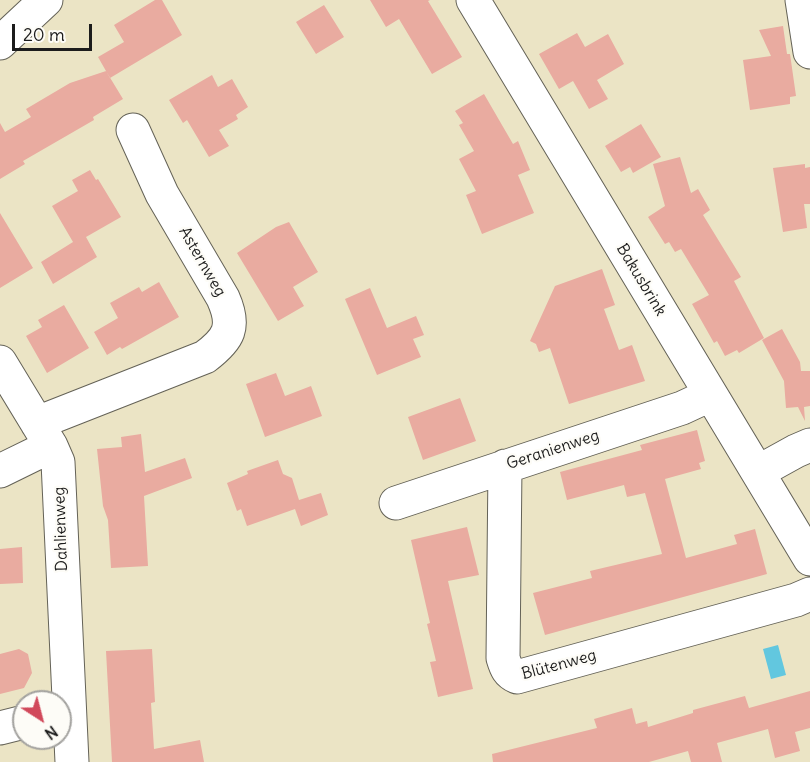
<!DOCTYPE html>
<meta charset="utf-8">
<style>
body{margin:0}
#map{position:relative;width:810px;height:762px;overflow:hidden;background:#ebe4c5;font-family:Delius,sans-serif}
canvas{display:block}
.north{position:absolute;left:12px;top:690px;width:60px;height:60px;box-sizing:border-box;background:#fdfcf7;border:2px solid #a3a29f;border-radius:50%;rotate:144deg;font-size:16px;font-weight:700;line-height:24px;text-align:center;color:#1c1c1c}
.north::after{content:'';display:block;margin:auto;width:21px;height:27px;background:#d1495b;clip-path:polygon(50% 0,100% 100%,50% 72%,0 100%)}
.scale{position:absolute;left:12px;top:24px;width:80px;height:27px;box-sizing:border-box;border:3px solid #1c1c1c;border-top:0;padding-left:8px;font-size:18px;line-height:21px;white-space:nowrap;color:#1c1c1c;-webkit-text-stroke:4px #fdfcf7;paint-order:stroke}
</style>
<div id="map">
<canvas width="810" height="762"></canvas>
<div class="north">N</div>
<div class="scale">20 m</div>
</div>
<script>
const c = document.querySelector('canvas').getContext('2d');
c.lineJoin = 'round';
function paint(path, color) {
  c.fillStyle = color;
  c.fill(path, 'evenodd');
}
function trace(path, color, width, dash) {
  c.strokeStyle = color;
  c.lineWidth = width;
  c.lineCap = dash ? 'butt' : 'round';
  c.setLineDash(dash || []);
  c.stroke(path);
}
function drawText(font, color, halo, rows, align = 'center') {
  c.font = font + ' Delius,sans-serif';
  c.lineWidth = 4.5;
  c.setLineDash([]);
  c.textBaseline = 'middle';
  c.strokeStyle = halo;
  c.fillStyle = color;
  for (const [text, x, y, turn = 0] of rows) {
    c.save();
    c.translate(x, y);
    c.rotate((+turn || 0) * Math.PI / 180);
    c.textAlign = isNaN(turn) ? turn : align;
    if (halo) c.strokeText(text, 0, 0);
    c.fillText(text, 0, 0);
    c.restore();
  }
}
paint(new Path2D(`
 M778,645L786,675L771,679L763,649Z`), '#62c7df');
paint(new Path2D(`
 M155,0H162L182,35L110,78L98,57L124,42L114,25Z
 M370,0H430L428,1L462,57L432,74L399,19L386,27Z
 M324,5L344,37L316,54L296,22Z
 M783,26L787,54H790L796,96L790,97V104L750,110L743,60L771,56L759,30Z
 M577,33L585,47L608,34L624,64L597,80L608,99L589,109L573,81L559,89L539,54Z
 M106,71L123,99L93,117L94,120L23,161L25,164L0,179V123L5,132L31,117L26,109L70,83Z
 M212,75L218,87L232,79L248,107L236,115L238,119L219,130L229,146L209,157L187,120L183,123L169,100Z
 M484,94L513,144L518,141L530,170L518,175L534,213L482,234L466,195L476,191L459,159L474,151L459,125L463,123L455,111Z
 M641,124L661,157L633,173L630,167L621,172L605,146Z
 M680,157L691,193L698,189L710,210L703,215L741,277L734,281L764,338L739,353L737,350L725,356L717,341L714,343L692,304L709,295L681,249L675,252L669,242L665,244L648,217L665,206L653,164Z
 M805,164V168L810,167V204H804L807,228L783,232L773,168Z
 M90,170L96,180L98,179L121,217L86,237L97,257L53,284L41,262L73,242L52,206L78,191L72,180Z
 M0,213L33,268L0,288Z
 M289,222L318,272L293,287L304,306L278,321L237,253L276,227Z
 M602,269L615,305L604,309L619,350L632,345L645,381L569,404L550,348L539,352L536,344L530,341L555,286Z
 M159,282L179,317L122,349L120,347L107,355L94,332L118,318L110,303L139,287L142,292Z
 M370,288L387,328L416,316L424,335L413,339L421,357L377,375L345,299Z
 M64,305L89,348L47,373L26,336L42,327L38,320Z
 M782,329L800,362L801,371H810V406L804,407L805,421L798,407L786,408L784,381L762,340Z
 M276,373L285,396L311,386L322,416L265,437L246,384Z
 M460,398L476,441L423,460L408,417Z
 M697,430L705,461L699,463L701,469L665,479L686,558L737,544L734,535L755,529L767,574L545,635L533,593L592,578L590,571L662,554L645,493L627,497L624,485L567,500L560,472L642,450L640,445Z
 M141,434L145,472L185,458L192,478L144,496L148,566L111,568L108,520L103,506L97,449L122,447L121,437Z
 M278,460L283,474L292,478L299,500L321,493L328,515L301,526L295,509L247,526L241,509L237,511L227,483L248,474L247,471Z
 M467,527L479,575L448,581L473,689L438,697L430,662L436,661L427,624L430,623L411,540Z
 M22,547L23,583L0,584V549Z
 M19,649L28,654L32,673L24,688L0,694V654Z
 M152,649L155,702L151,703L154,749L200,740L204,762H112L106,651Z
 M810,691V728L795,732L800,751L775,758L768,729L717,743L722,762H691L688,751L649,762H493L492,754L597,728L594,719L632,708L636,724L647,721L648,727L693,713V710L745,696L749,708Z`), '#e9aba0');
const minor = new Path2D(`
 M473,0L810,559
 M802,0L810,52
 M0,43L46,0
 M0,362L51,446L58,462L72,762
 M37,423L205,357C229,339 236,327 223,298L162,194L133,130
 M505,466L503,658C506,668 508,673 517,677L796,600L810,594
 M0,471L51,446
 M758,472L796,451L810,445
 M396,503L682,408L710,395
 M0,728L24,722`);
trace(minor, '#646257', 35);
trace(minor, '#fff', 33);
drawText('16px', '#1c1c1c', '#fdfcf7', [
 ["Asternweg",202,262,60],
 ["Bakusbrink",641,280,59],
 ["Geranienweg",553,450,-18],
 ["Dahlienweg",61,529,-92],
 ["Blütenweg",559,665,-15]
]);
</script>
